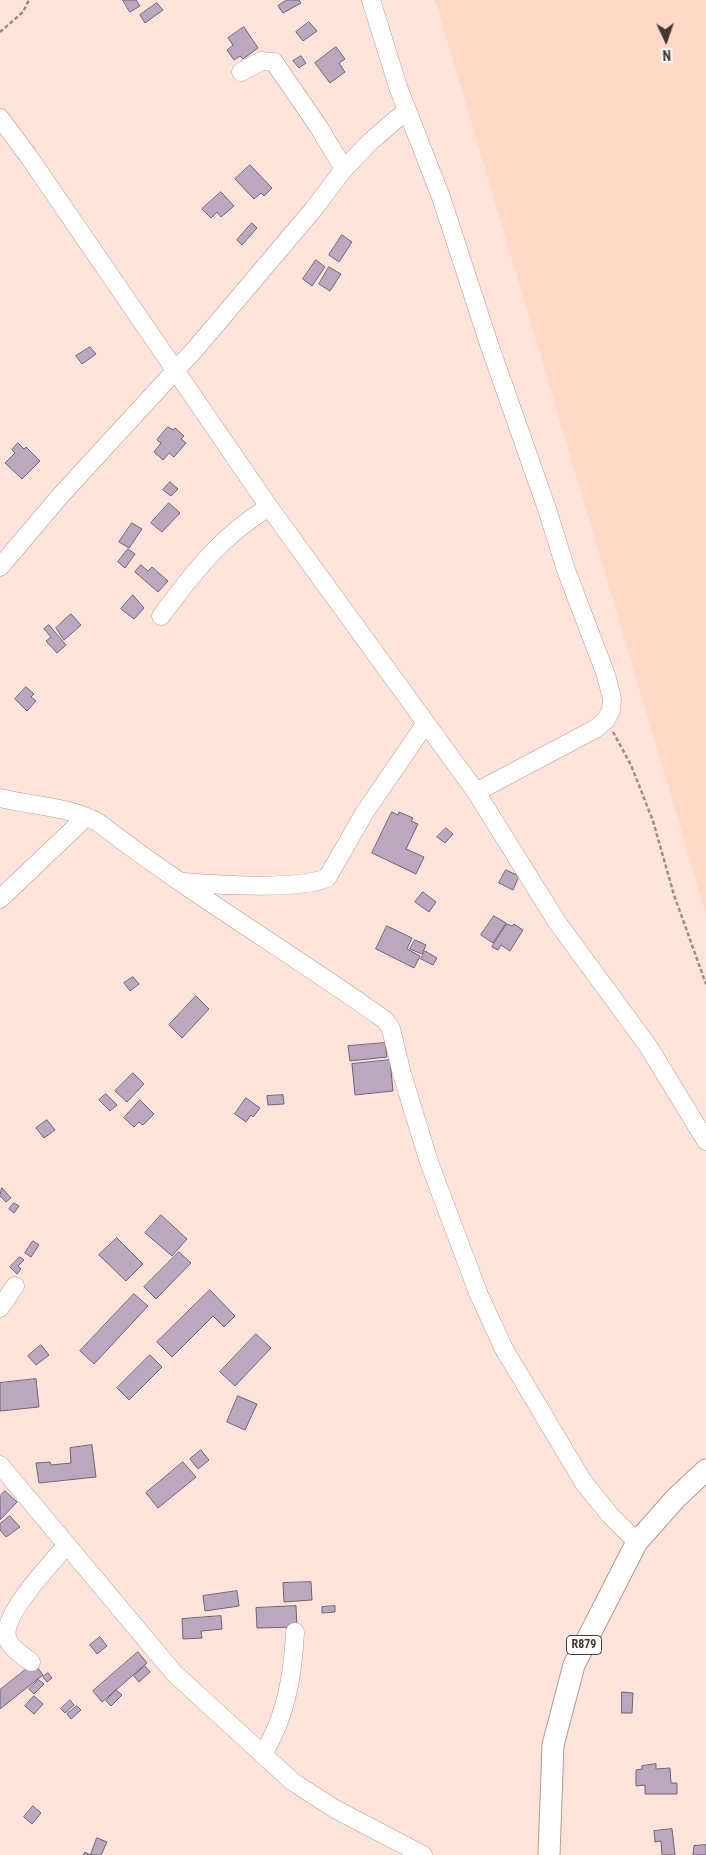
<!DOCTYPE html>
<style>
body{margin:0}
#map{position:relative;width:706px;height:1855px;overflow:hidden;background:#fde4da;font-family:"Roboto Condensed",sans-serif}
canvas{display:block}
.north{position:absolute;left:641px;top:15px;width:50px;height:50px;-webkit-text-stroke:4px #fff;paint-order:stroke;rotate:177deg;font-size:14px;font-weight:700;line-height:20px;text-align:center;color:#453933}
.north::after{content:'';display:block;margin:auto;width:18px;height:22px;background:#453933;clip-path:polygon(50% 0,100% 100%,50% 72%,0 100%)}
</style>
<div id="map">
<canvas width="706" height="1855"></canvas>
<div class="north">N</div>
</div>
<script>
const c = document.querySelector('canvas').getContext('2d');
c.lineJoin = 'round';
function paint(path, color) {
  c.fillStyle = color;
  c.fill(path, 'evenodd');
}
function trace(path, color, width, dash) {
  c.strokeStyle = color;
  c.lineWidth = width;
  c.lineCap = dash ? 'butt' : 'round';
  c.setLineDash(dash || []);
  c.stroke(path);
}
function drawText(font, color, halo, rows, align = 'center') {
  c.font = font + ' "Roboto Condensed",sans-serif';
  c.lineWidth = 4.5;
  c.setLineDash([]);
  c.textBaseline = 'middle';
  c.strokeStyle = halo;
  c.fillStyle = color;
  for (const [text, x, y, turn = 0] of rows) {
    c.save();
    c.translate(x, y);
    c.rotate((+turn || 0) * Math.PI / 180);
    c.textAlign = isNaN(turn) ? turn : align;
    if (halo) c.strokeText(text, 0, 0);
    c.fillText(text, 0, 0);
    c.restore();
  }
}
paint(new Path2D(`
 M435,0H706V914Z`), '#ffd9c8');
const building = new Path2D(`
 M123,0H136L140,6L130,12Z
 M287,0H299L301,3L283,13L278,6Z
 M157,3L163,10L145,23L140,15Z
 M309,22L317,31L303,41L296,32Z
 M244,27L258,48L243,59L240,56L234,60L227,50L233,45L228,38Z
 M336,47L345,59L339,63L345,72L330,83L315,63Z
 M301,56L306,63L299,68L293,61Z
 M250,165L272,188L264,196L261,193L254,199L235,179Z
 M221,192L234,206L221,217L217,212L211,218L202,209Z
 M252,223L257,228L242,245L237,240Z
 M342,235L352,242L339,262L329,255Z
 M316,260L325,267L312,286L303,279Z
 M329,267L341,274L330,291L319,284Z
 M90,347L96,354L82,364L76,356Z
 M168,427L173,430L175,428L184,436L181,439L186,443L174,457L169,453L163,460L154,452L161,443L157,440Z
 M18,443L24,449L26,447L40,461L22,479L5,463L15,453L12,450Z
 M170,482L178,489L171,496L163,490Z
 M169,503L180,513L162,532L151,523Z
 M132,523L142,529L129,548L119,542Z
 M128,549L135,554L125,568L118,562Z
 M141,565L148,571L152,567L168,581L158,592L135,572Z
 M133,595L144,608L134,619L121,609Z
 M71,614L81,625L64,640L56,628Z
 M49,625L66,645L57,653L46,641L51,637L44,629Z
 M26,687L34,694L31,697L36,701L27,711L15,699Z
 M392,812L398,815L399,812L413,818L411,821L418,824L406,849L424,857L416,874L372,853Z
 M446,828L453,834L445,843L437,837Z
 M506,870L519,876L513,890L499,883Z
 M423,892L436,902L429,912L415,902Z
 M494,916L506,923L493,943L481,935Z
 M507,924L512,926L514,924L523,930L510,951L501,945L498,950L492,947Z
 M387,926L412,938L407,949L420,956L414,968L376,949Z
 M415,940L426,945L422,954L410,949Z
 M425,951L437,958L433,965L421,959Z
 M133,977L139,984L130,991L124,983Z
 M196,996L209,1009L182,1038L169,1025Z
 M385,1043L387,1057L350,1061L348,1046Z
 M390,1060L393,1091L355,1095L352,1064Z
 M133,1073L144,1084L127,1102L115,1091Z
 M106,1094L117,1105L110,1111L99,1100Z
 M283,1095L284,1104L268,1105L267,1096Z
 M246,1098L260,1108L253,1117L251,1115L246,1122L235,1114Z
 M140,1100L154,1114L143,1125L139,1122L134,1127L124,1118Z
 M47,1120L55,1130L44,1138L36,1128Z
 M2,1188L11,1198L6,1202L0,1196Z
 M14,1203L19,1206L14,1213L9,1209Z
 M161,1215L187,1239L172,1256L145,1233Z
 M117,1238L143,1264L126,1281L99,1255Z
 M33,1241L39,1245L31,1257L25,1253Z
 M179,1252L191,1263L156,1299L144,1287Z
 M20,1257L24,1260L18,1266L21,1269L17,1274L10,1267Z
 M210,1290L235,1316L224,1327L213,1316L172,1357L157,1342Z
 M134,1294L148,1306L94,1364L80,1351Z
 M256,1334L271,1348L235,1386L220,1372Z
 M41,1345L49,1355L36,1365L28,1356Z
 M150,1355L162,1367L129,1400L117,1388Z
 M36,1379L39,1407L0,1411V1383Z
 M238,1396L257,1404L245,1430L227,1422Z
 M92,1445L96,1477L39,1483L36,1463L50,1462L51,1465L71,1463L70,1448Z
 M201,1450L209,1460L198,1469L190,1459Z
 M183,1462L196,1477L158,1508L146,1493Z
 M5,1491L17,1502L0,1520V1496Z
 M10,1516L20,1527L6,1537L0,1530V1524Z
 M311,1582L312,1600L284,1602L283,1583Z
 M237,1591L239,1606L205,1611L203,1596Z
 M296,1606L297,1627L257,1628L256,1608Z
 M335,1606V1612L322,1613V1607Z
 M221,1616L222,1629L201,1631L202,1638L183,1639L182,1619Z
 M100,1637L107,1646L97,1654L90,1645Z
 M138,1652L147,1663L102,1702L93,1691Z
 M34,1663L43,1675L0,1709V1690Z
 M145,1666L150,1672L139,1682L134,1676Z
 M48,1673L52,1678L47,1682L43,1677Z
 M39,1680L44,1684L34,1694L29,1689Z
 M116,1690L122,1695L111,1706L106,1701Z
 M622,1692L633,1693L632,1713H622Z
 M34,1696L43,1704L34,1714L25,1706Z
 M70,1700L74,1705L65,1713L61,1709Z
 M77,1706L81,1710L71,1719L67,1714Z
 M656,1764V1769L670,1768L671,1783H677V1794H645V1785L636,1786V1770L642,1769V1766Z
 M33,1806L41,1813L32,1824L24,1817Z
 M672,1829L675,1855H662L661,1841L655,1842L654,1831Z
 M97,1838L107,1842L101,1855H83L85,1852L90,1855Z
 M706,1845V1855H693L694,1846Z`);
paint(building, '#baa8bf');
trace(building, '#736277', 1);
const minor = new Path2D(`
 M371,0L398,87L441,197L489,344L547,509L566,570L606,675L612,699L611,710L606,720L595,729L476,792
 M241,72L261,61L274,62L318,126L344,169
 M0,118L29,157L269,507L476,792L557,922L648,1046L706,1141
 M0,567L61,495L197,347L312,211L344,169L371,141L407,110
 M161,616C193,573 222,535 269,507
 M0,798C33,806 69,806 99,823C191,894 291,953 385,1020L391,1029L402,1074L429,1162L479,1295L504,1349L584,1483L610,1515L637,1542
 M183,882C218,885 296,890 327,878L365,812L426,723
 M0,899L86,817
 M0,1308L15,1286
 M0,1465L174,1673L293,1782L335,1809L423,1855
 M31,1662C23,1656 9,1647 7,1637C2,1615 52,1562 66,1546
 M263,1754C286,1717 293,1675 295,1632`);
const major = new Path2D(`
 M549,1855L553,1745L574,1665L637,1542L676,1498L706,1470`);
trace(minor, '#b79a8e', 19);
trace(major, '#b79a8e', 23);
trace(new Path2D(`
 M0,32L23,12L29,0
 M613,732L631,765L653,821L674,895L706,984`), '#9e8c84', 2.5, [4, 2.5]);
trace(minor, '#fff', 18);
trace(major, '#fff', 21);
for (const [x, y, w] of [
 [584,1645,35]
]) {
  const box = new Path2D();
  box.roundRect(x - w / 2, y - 9.5, w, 19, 4);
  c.fillStyle = '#fff';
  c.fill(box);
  trace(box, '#453933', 1);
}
drawText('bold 12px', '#453933', null, [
 ["R879",584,1645]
]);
</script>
